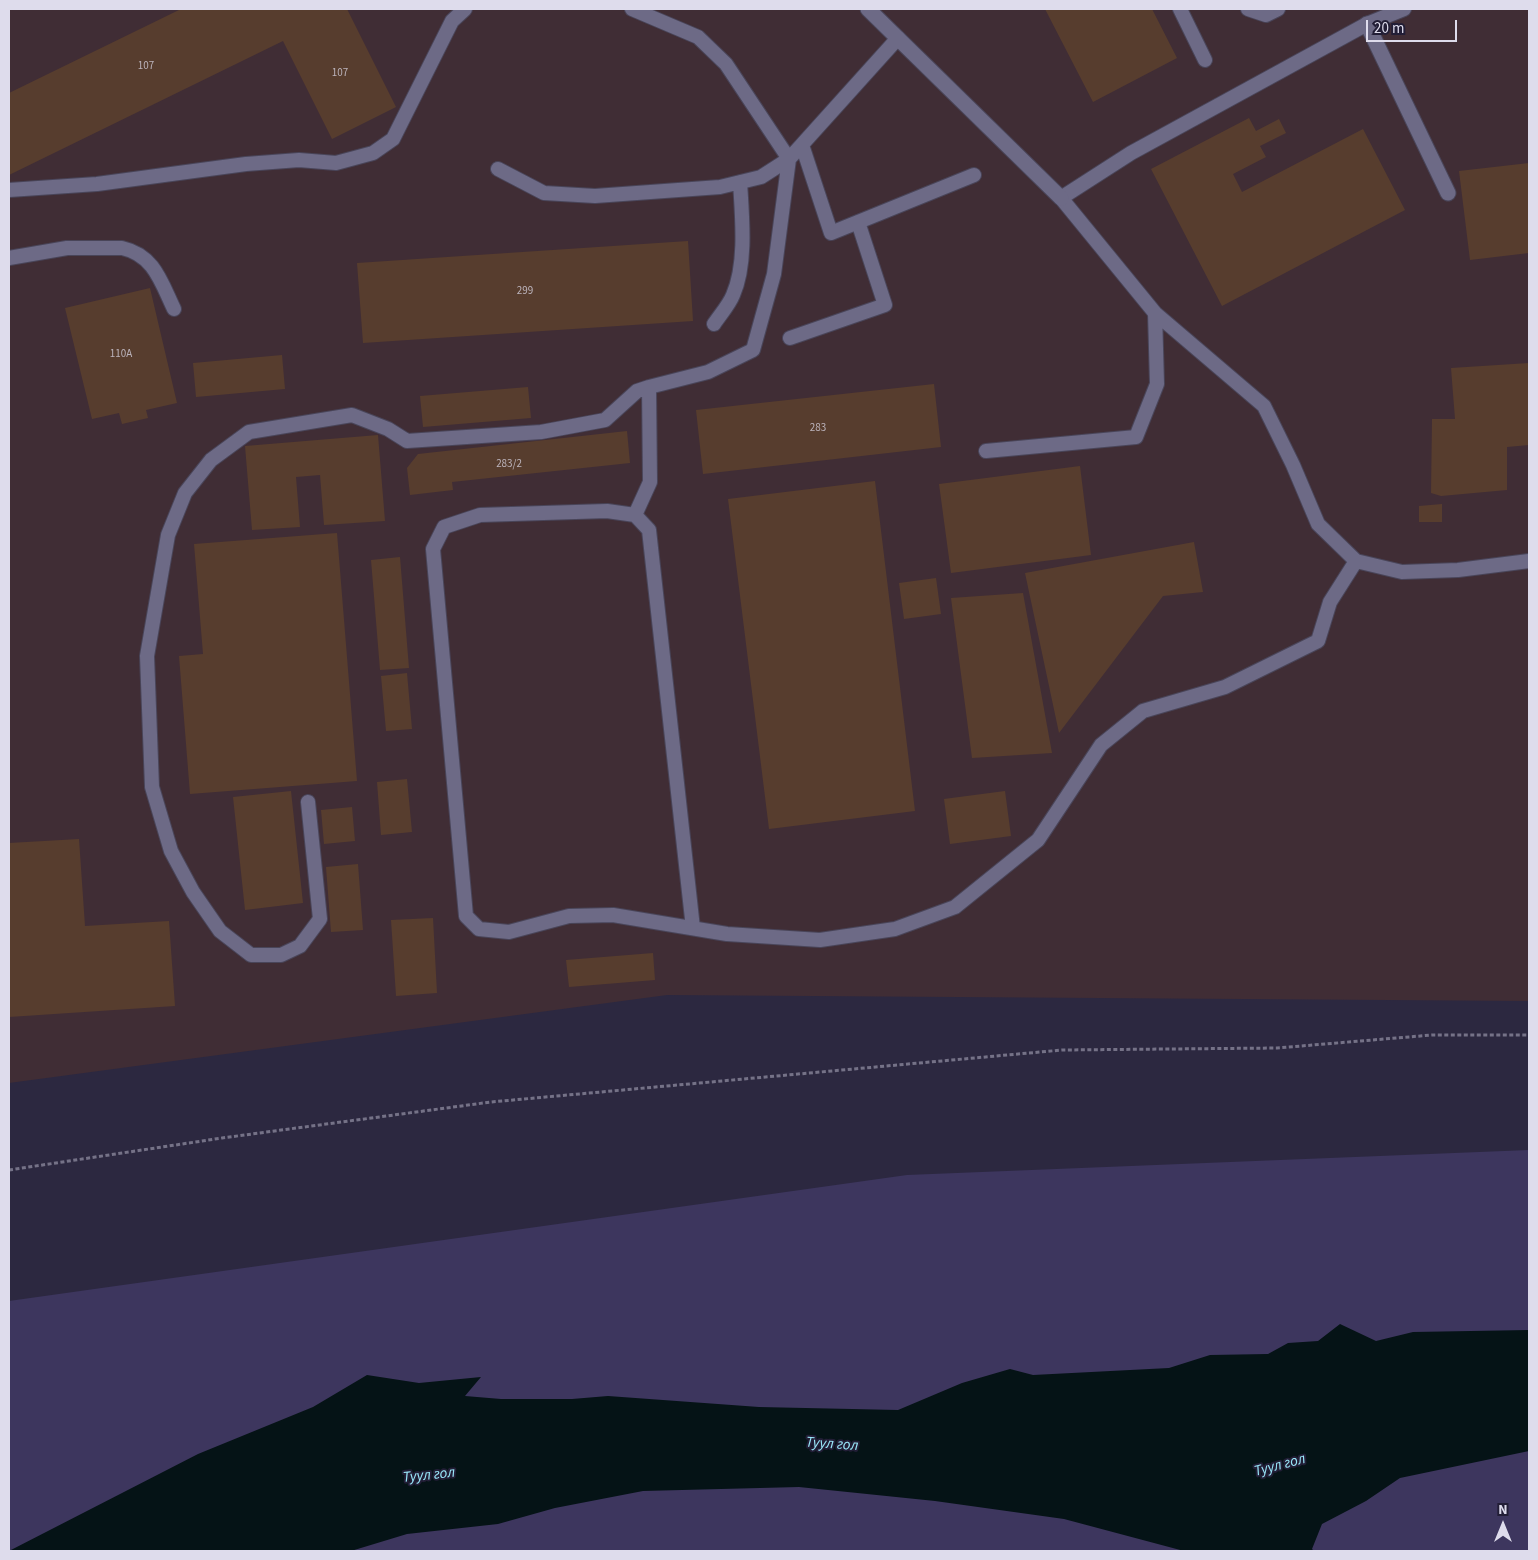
<!DOCTYPE html>
<meta charset="utf-8">
<style>
body{margin:0}
#map{position:relative;width:1538px;height:1560px;overflow:hidden;background:#2c2840;font-family:"Source Sans 3",sans-serif}
canvas{display:block}
.frame{position:absolute;inset:0;border:10px solid #dedcec;pointer-events:none}
.north{position:absolute;left:1478px;top:1500px;width:50px;height:50px;-webkit-text-stroke:4px #221e36;paint-order:stroke;rotate:0deg;font-size:14px;font-weight:700;line-height:20px;text-align:center;color:#dedcec}
.north::after{content:'';display:block;margin:auto;width:18px;height:22px;background:#dedcec;clip-path:polygon(50% 0,100% 100%,50% 72%,0 100%)}
.scale{position:absolute;left:1366px;top:20px;width:91px;height:22px;box-sizing:border-box;border:2px solid #dedcec;border-top:0;padding-left:6px;font-size:15px;line-height:18px;white-space:nowrap;color:#dedcec;-webkit-text-stroke:4px #221e36;paint-order:stroke}
</style>
<div id="map">
<canvas width="1538" height="1560"></canvas>
<div class="frame"></div>
<div class="north">N</div>
<div class="scale">20 m</div>
</div>
<script>
const c = document.querySelector('canvas').getContext('2d');
c.lineJoin = 'round';
function paint(path, color) {
  c.fillStyle = color;
  c.fill(path, 'evenodd');
}
function trace(path, color, width, dash) {
  c.strokeStyle = color;
  c.lineWidth = width;
  c.lineCap = dash ? 'butt' : 'round';
  c.setLineDash(dash || []);
  c.stroke(path);
}
function drawText(font, color, halo, rows, align = 'center') {
  c.font = font + ' "Source Sans 3",sans-serif';
  c.lineWidth = 4;
  c.setLineDash([]);
  c.textBaseline = 'middle';
  c.strokeStyle = halo;
  c.fillStyle = color;
  for (const [text, x, y, turn = 0] of rows) {
    c.save();
    c.translate(x, y);
    c.rotate((+turn || 0) * Math.PI / 180);
    c.textAlign = isNaN(turn) ? turn : align;
    if (halo) c.strokeText(text, 0, 0);
    c.fillText(text, 0, 0);
    c.restore();
  }
}
paint(new Path2D(`
 M9,9H1529V1001L667,995L9,1083Z`), '#402d35');
paint(new Path2D(`
 M1529,1150V1551H9V1301L907,1175Z`), '#3d365e');
paint(new Path2D(`
 M1340,1324L1376,1341L1413,1332L1529,1330V1451L1400,1478L1366,1501L1322,1524L1312,1549L1314,1551H1184L1064,1519L935,1501L799,1487L643,1491L555,1508L498,1524L407,1534L351,1551H9L198,1454L313,1407L367,1375L419,1383L481,1377L465,1396L501,1399H572L608,1396L759,1407L898,1410L962,1383L1010,1369L1033,1375L1169,1368L1210,1355L1268,1354L1288,1343L1318,1341Z`), '#051316');
paint(new Path2D(`
 M181,9H347L396,107L332,139L283,41L9,175V93Z
 M1045,9H1152L1177,58L1093,102Z
 M1249,118L1256,131L1279,119L1286,133L1260,146L1266,157L1233,174L1242,192L1363,129L1405,210L1222,306L1151,169Z
 M1529,163V253L1470,260L1459,171Z
 M688,241L693,321L363,343L357,263Z
 M150,288L177,403L146,410L148,418L122,424L119,413L92,419L65,308Z
 M282,355L285,389L196,397L193,363Z
 M1529,363V445L1507,447V490L1441,496L1431,493L1432,419H1455L1451,368Z
 M934,384L941,447L703,474L696,410Z
 M528,387L531,418L423,427L420,396Z
 M627,431L630,463L452,482L453,490L410,495L407,468L418,454Z
 M378,435L385,521L324,525L320,475L296,477L300,527L252,530L245,446Z
 M1080,466L1091,555L951,573L939,484Z
 M875,481L915,811L769,829L728,499Z
 M1442,504V522H1419V506Z
 M337,533L357,781L190,794L179,656L203,654L194,544Z
 M1194,542L1203,592L1163,596L1059,733L1025,573Z
 M400,557L409,668L380,670L371,560Z
 M936,578L941,614L904,619L899,583Z
 M1023,593L1052,753L972,758L951,598Z
 M407,673L412,729L386,731L381,676Z
 M407,779L412,832L381,835L377,782Z
 M291,791L303,903L245,910L233,797Z
 M1005,791L1011,836L950,844L944,799Z
 M352,807L355,841L324,844L321,810Z
 M79,839L85,926L169,921L175,1006L9,1017V843Z
 M358,864L363,930L331,932L326,867Z
 M433,918L437,993L396,996L391,920Z
 M653,953L655,980L569,987L566,960Z`), '#573d2e');
const service = new Path2D(`
 M1180,9L1205,60
 M1248,9L1266,15L1278,9
 M1404,9L1367,24L1131,153L1061,198L1155,313L1264,406L1293,465L1318,524L1356,561L1402,572L1458,570L1529,561
 M802,145L831,233L974,175
 M498,169L544,193L595,196L720,187L761,177L789,159L726,64L698,37L632,9
 M9,190L97,184L246,164L299,160L336,163L373,153L393,139L452,21L465,9
 M9,258L67,248H122C154,255 161,282 174,309
 M714,324C720,315 729,305 733,295C747,263 742,216 740,182
 M790,338L885,305L858,222
 M986,451L1136,437L1157,384L1155,313
 M635,515L650,482L649,387L708,372L753,350L774,274L789,159L898,38
 M308,802L320,919L300,946L281,955H251L220,931L193,892L171,851L152,787L147,656L168,535L185,493L211,460L249,432L352,415L388,429L407,441L541,432L605,420L637,391L649,387
 M693,928L649,530L635,515L607,511L480,515L444,527L433,549L466,916L479,929L509,932L569,916L613,915L727,934L820,940L895,929L955,907L1038,840L1101,745L1143,711L1225,687L1318,641L1330,602L1356,561`);
const minor = new Path2D(`
 M868,9L1061,198
 M1367,24L1448,193`);
trace(service, '#494559', 16);
trace(minor, '#494559', 17);
trace(new Path2D(`
 M9,1170L222,1138L491,1102L1062,1050L1277,1048L1432,1035H1529`), '#757287', 3, [4, 2.5]);
trace(service, '#6d6a86', 14);
trace(minor, '#6d6a86', 15);
drawText('11px', '#bcb4bc', null, [
 ["107",146,67],
 ["107",340,74],
 ["299",525,292],
 ["110А",121,355],
 ["283",818,429],
 ["283/2",509,465]
]);
drawText('italic 15px', '#99e7f9', '#221e36', [
 ["Туул гол",832,1445,4],
 ["Туул гол",1280,1466,-15],
 ["Туул гол",429,1476,-6]
]);
</script>
